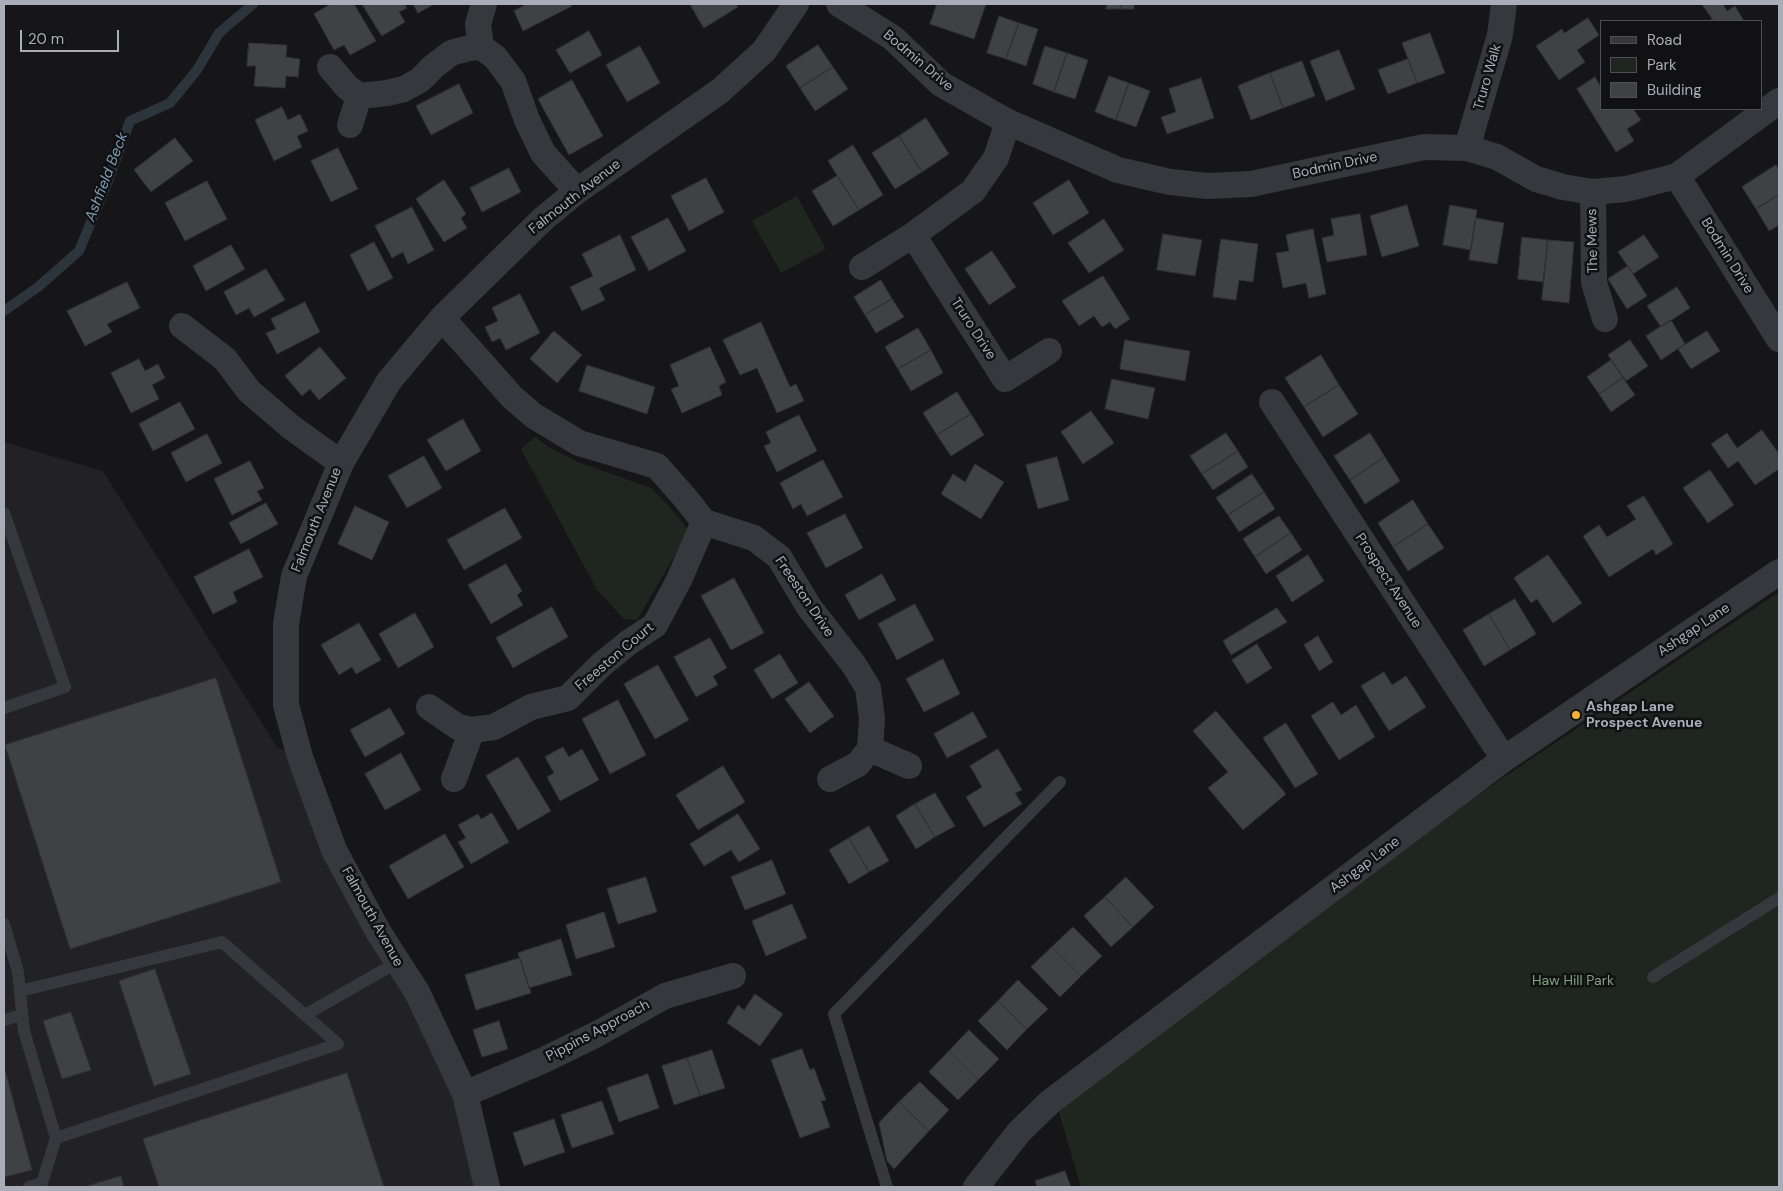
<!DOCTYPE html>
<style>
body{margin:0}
#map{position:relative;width:1783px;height:1191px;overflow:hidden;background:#161618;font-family:"DM Sans",sans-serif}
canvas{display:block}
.frame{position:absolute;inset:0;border:5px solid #a8adb8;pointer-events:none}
.legend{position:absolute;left:1600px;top:20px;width:162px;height:90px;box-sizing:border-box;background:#111113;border:1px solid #4d4f55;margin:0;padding:6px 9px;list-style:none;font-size:15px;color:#a8adb8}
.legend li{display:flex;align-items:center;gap:10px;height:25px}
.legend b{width:25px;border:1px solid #4d4f55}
.scale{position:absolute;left:20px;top:30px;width:99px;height:22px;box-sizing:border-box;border:2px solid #a8adb8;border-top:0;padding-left:6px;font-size:15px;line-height:18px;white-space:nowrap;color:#a8adb8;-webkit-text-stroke:4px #111113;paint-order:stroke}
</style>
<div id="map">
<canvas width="1783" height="1191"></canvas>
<div class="frame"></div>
<ul class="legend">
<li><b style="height:6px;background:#37383d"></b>Road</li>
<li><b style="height:14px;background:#1e261f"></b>Park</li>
<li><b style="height:14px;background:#404145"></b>Building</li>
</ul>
<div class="scale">20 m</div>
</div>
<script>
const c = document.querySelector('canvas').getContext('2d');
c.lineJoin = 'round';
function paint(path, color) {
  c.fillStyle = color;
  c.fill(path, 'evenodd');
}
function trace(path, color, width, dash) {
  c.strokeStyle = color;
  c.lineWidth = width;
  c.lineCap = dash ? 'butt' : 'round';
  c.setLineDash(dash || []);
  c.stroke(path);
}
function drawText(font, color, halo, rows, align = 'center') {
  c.font = font + ' "DM Sans",sans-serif';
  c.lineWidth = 5;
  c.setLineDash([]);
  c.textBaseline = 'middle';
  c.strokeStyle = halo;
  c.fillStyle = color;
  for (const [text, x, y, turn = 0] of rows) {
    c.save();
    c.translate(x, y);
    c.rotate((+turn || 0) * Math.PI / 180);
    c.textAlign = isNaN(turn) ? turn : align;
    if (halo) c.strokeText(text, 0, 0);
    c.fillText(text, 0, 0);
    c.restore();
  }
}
paint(new Path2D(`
 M4,442L103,471L277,747L300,757L417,992L487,1187H4Z`), '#222225');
paint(new Path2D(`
 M797,196L826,249L781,273L752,221Z
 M535,437L549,447L578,462L651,488L667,504L689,531L637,620L624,619L597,590L521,449Z
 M1779,592V1187H1081L1057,1106L1448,815Z`), '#1e261f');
trace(new Path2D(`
 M4,311L38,287L79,251L108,181L130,121L170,103L197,70L219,33L253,4`), '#2c353c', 10);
const building = new Path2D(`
 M331,4H354L376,41L350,55L344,45L334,50L314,14Z
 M362,4H404L407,8L399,12L405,22L382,36Z
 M413,4H435L418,13Z
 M527,4H571L572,6L523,31L514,11Z
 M690,4H736L738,7L704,28Z
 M937,4H986L974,39L930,24Z
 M1107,4H1121V9H1106Z
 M1121,4H1134V9H1121Z
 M1702,4H1723L1727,11L1735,6L1744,21H1709L1712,19Z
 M999,16L1019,23L1006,59L987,53Z
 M1588,18L1599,35L1577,50L1585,62L1559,80L1536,46L1562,29L1564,33Z
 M1019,23L1038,29L1026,66L1006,59Z
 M589,31L602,55L570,73L556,50Z
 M1430,33L1445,73L1417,83L1402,43Z
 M249,43L287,45L286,57L300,59L298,77L286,76L285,88L254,86L256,66H247Z
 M818,45L833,67L800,88L786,66Z
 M640,46L660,83L627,102L606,65Z
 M1045,46L1067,53L1054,92L1033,84Z
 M1339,50L1355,89L1326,101L1310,61Z
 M1067,53L1088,60L1075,99L1054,92Z
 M1408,59L1417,83L1388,94L1378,70Z
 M1302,61L1315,96L1283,108L1270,73Z
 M833,67L848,89L815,111L800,88Z
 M1270,73L1283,108L1251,120L1238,86Z
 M1109,76L1129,83L1116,120L1095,112Z
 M1595,77L1602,89V109H1633L1641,120L1627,129L1634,141L1616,152L1577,89Z
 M1201,78L1214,118L1167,134L1161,117L1176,112L1169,89Z
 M572,80L603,136L569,155L538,99Z
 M1129,83L1150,91L1136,127L1116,120Z
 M459,84L473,113L431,135L416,106Z
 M282,107L288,120L300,114L308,131L297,136L302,147L274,161L255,120Z
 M926,118L949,154L922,172L899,136Z
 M899,136L922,172L895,189L872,153Z
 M175,138L193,161L151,192L134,170Z
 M853,145L883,195L859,210L828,161Z
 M338,148L358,189L331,202L311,161Z
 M1776,165L1779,170V195L1756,209L1742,187Z
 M509,168L521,192L482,212L470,188Z
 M837,176L859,210L833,226L812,191Z
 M706,178L724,212L689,231L671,196Z
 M444,180L466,214L461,218L467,228L444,242L416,199Z
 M1069,180L1089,213L1053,235L1033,203Z
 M207,181L227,219L185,241L165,203Z
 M1779,195V225L1769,231L1756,209Z
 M1407,205L1419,246L1382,257L1370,216Z
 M1450,205L1477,210L1471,250L1443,245Z
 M412,207L434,250L408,264L403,252L392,258L375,226Z
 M1360,214L1367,255L1327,262L1322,238L1334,235L1331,219Z
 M668,218L686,251L649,271L631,237Z
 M1476,218L1504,223L1497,264L1469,260Z
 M1104,219L1124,250L1089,273L1068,243Z
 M1313,229L1326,294L1309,298L1306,283L1283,288L1276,253L1289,251L1286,235Z
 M1163,234L1202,240L1195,276L1157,270Z
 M620,235L636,270L599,288L605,300L582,311L570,287L593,276L582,254Z
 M1644,235L1659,257L1633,274L1618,252Z
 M1522,237L1548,240L1543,282L1518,279Z
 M1221,239L1258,244L1253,282L1239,280L1236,300L1213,297Z
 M1548,240L1574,242L1569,303L1542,300Z
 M374,242L393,278L368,291L350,255Z
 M231,245L245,269L206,291L193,266Z
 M992,251L1016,287L989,305L965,269Z
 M1628,266L1647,296L1627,309L1608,279Z
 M266,269L285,300L254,317L249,308L236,315L224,292Z
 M1103,276L1130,319L1115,329L1110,322L1102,327L1094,316L1079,326L1062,301Z
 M881,280L892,299L865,315L854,297Z
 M127,282L140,308L107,324L112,332L85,346L67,311Z
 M1677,287L1690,308L1661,327L1647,306Z
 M520,294L540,333L506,350L500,338L492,342L485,327L498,321L492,308Z
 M892,299L904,317L876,333L865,315Z
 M305,302L320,332L277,354L266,333L276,329L271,319Z
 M1671,320L1685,344L1661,360L1646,336Z
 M761,322L790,387L796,384L804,401L777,413L757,368L740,375L723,340Z
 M918,328L931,350L898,369L885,347Z
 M554,331L582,355L557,383L530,359Z
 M1707,331L1720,351L1691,369L1678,349Z
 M1125,340L1190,351L1185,381L1120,369Z
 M1630,340L1648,366L1626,381L1608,355Z
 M320,347L346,378L319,400L310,389L302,396L285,376Z
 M710,347L726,382L719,386L722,395L682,413L671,389L679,386L670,365Z
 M931,350L943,373L911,391L898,369Z
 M1321,355L1339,385L1304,407L1285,378Z
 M139,359L145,371L158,364L165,378L152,385L159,399L131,413L111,373Z
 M1611,360L1623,378L1599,394L1587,377Z
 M587,365L655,387L647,414L579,391Z
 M1623,378L1635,395L1611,412L1599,394Z
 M1112,379L1155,388L1148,419L1105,409Z
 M1339,385L1358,414L1323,437L1304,407Z
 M957,392L971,414L937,435L923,413Z
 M180,402L195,429L153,451L139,424Z
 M1091,411L1114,443L1083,464L1061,432Z
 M971,414L984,435L951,456L937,435Z
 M799,415L817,451L777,472L764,446L771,443L766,432Z
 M463,419L481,451L446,471L427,440Z
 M1762,430L1779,454V469L1755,485L1738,461L1728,468L1711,444L1727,433L1737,448Z
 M1226,433L1238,451L1202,474L1190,456Z
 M1370,433L1385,457L1350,480L1334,456Z
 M207,434L222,463L186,482L171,453Z
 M1238,451L1248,467L1213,490L1202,474Z
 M424,456L442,488L407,508L388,476Z
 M1057,457L1069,500L1038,509L1026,465Z
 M1385,457L1400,481L1365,504L1350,480Z
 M823,460L843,497L807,516L801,504L793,509L780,483Z
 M250,461L264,488L257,491L262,500L232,515L214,479Z
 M975,464L1004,482L981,519L941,494L953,474L965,482Z
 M1710,470L1734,505L1708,523L1683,488Z
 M1252,474L1264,492L1228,515L1216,498Z
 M1264,492L1275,509L1239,532L1228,515Z
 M1644,496L1673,544L1656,555L1653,549L1609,577L1583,536L1599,525L1607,537L1636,519L1627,506Z
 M1413,500L1428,524L1393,547L1378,523Z
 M266,503L278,524L241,544L229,523Z
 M355,506L389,522L372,560L338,544Z
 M505,508L522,538L464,570L447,540Z
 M845,514L863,548L826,568L807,533Z
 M1279,516L1291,533L1255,557L1243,539Z
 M1428,524L1444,548L1408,571L1393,547Z
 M1291,533L1302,550L1266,574L1255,557Z
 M249,549L263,577L233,592L237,602L213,614L194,577Z
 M1308,555L1324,581L1292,602L1276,576Z
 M1548,555L1582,603L1553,623L1537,599L1531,603L1514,578Z
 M506,564L522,591L517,595L523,605L491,624L468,585Z
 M882,574L896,600L859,620L845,595Z
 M734,578L764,633L731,650L701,596Z
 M1515,599L1536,634L1510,650L1489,614Z
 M915,604L934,640L897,660L878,624Z
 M552,607L568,637L513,668L496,638Z
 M1277,608L1287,622L1231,655L1223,641Z
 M415,613L434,647L398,668L379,634Z
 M1489,614L1510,650L1484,666L1463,630Z
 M359,623L381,660L356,674L352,667L339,675L321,645Z
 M1318,636L1333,662L1319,671L1304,645Z
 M710,638L727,668L713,676L718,685L696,697L674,657Z
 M1257,644L1272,668L1247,684L1232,660Z
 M780,654L798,683L772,699L754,670Z
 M943,659L960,694L924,712L906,679Z
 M658,665L689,720L655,739L624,684Z
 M1384,672L1392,685L1406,676L1426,707L1389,731L1361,686Z
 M216,678L281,882L70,949L5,745Z
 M809,682L834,716L810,733L785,699Z
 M618,700L646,755L610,774L582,719Z
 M1333,702L1341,715L1356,705L1375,737L1339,760L1311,716Z
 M390,708L405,734L365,757L350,730Z
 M1216,711L1286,794L1243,830L1208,788L1228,772L1193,731Z
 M973,712L987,737L947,758L934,734Z
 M1286,723L1318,774L1295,788L1263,738Z
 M563,747L569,757L582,749L599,780L560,801L547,777L554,773L545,757Z
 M998,749L1022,790L1015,793L1022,804L984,827L966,797L982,787L970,766Z
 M401,753L421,790L385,810L365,774Z
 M518,757L551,811L518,830L486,776Z
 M723,766L745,802L698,830L676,795Z
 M935,793L955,826L935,837L915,804Z
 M915,804L935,837L916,849L896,816Z
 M492,813L509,842L471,864L458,842L466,838L458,825L478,814L481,819Z
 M738,814L760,849L739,862L731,850L704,866L690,844Z
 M869,826L889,861L869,872L849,838Z
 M445,834L464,867L408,899L389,866Z
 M849,838L869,872L849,884L829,850Z
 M772,860L786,894L745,910L731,877Z
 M646,877L657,912L618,924L607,889Z
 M1126,877L1154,907L1133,927L1105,897Z
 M1105,897L1133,927L1111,947L1084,916Z
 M792,904L807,938L766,956L752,921Z
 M604,912L615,947L576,959L566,925Z
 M1073,927L1102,956L1081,976L1052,947Z
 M561,939L572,975L529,988L518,953Z
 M1052,947L1081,976L1060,997L1031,967Z
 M520,958L531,993L476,1010L465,975Z
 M155,969L191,1074L154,1086L119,981Z
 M1018,980L1048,1009L1027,1029L998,1001Z
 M755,994L783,1014L760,1046L727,1023L738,1005L744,1010Z
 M998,1001L1027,1029L1007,1050L978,1021Z
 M71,1012L91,1070L62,1079L43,1021Z
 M499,1021L508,1049L482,1057L473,1030Z
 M969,1030L999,1059L978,1080L949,1051Z
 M802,1049L810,1070L814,1068L826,1100L821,1101L830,1127L800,1138L771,1060Z
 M712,1050L725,1088L700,1096L687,1058Z
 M949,1051L978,1080L958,1100L929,1072Z
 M687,1058L700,1096L674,1105L662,1066Z
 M4,1066L32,1170L4,1177Z
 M347,1073L384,1187H159L143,1139Z
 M648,1074L659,1108L619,1122L607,1088Z
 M920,1082L949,1110L929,1131L899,1102Z
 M602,1101L614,1134L572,1148L561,1115Z
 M899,1102L929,1131L894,1169L887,1161L879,1123Z
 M554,1119L565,1152L524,1166L513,1133Z
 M1065,1171L1071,1187H1037L1035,1181Z
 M121,1176L124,1187H88V1186Z`);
paint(building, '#404145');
trace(building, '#303034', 1);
trace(new Path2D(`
 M4,513L65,687L4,708
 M4,924L18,972L24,1031L56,1138L42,1183L29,1187
 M1653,977L1779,898
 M20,991L222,942L338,1044L56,1138
 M305,1015L396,963
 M4,1020L22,1015
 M887,1187L834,1014L1060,782`), '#37383d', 12);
trace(new Path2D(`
 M839,4L893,38L941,84L1008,122L1118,170L1170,182L1208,186L1251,184L1424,147L1467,148L1497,157L1536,179L1563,187L1593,192L1626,189L1677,176L1779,339
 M481,47L478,24L484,4
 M330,67L347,87L359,96L387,93L404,89L420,80L434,66L451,53L469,48L481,47L495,57L513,81L527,120L543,153L577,191
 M350,125L359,96
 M1467,148L1500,35L1504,4
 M1677,176L1779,101
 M1593,192L1594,282L1605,319
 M913,235L1005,379L1049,351
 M862,267L913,235L973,191L996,158L1008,122
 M442,318L512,397L534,416L579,443L657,466L686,499L704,522L754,538L779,557L809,607L854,665L868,688L872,719L870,749L858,764L830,779
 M182,326L225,359L249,391L291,427L341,463
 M1272,402L1504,759
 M429,707L458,727L472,730L494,727L531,707L568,698L601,665L628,643L655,625L679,580L704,522
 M870,749L909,766
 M454,779L472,730
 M465,1094L544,1060L597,1034L665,996L733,976
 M487,1187L465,1094L417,992L379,933L334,850L300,757L286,705V624L294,576L341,463L389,381L442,318L543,219L577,191L720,91L764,51L796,4
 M976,1187L1019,1132L1050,1102L1504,759L1779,572`), '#37383d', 26);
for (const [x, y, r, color] of [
 [1576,715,5,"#f2b134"]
]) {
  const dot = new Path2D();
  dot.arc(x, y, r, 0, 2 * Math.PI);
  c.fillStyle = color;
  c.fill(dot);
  trace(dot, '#111113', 2);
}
drawText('14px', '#a8adb8', '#111113', [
 ["Bodmin Drive",918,61,40],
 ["Truro Walk",1488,77,-74],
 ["Bodmin Drive",1335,166,-12],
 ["Falmouth Avenue",575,197,-38],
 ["The Mews",1593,241,-91],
 ["Bodmin Drive",1727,256,58],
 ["Truro Drive",973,329,57],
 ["Falmouth Avenue",317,520,-68],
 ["Prospect Avenue",1388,581,57],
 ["Freeston Drive",804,597,56],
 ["Ashgap Lane",1694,630,-34],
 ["Freeston Court",615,657,-40],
 ["Ashgap Lane",1365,865,-37],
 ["Falmouth Avenue",372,917,61],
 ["Pippins Approach",598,1031,-28]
]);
drawText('bold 14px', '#a8adb8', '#111113', [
 ["Ashgap Lane",1586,707],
 ["Prospect Avenue",1586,723]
], 'left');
drawText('14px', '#7fa381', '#111113', [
 ["Haw Hill Park",1573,981]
]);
drawText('italic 15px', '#7f9bb3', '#111113', [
 ["Ashfield Beck",107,177,-69]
]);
</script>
